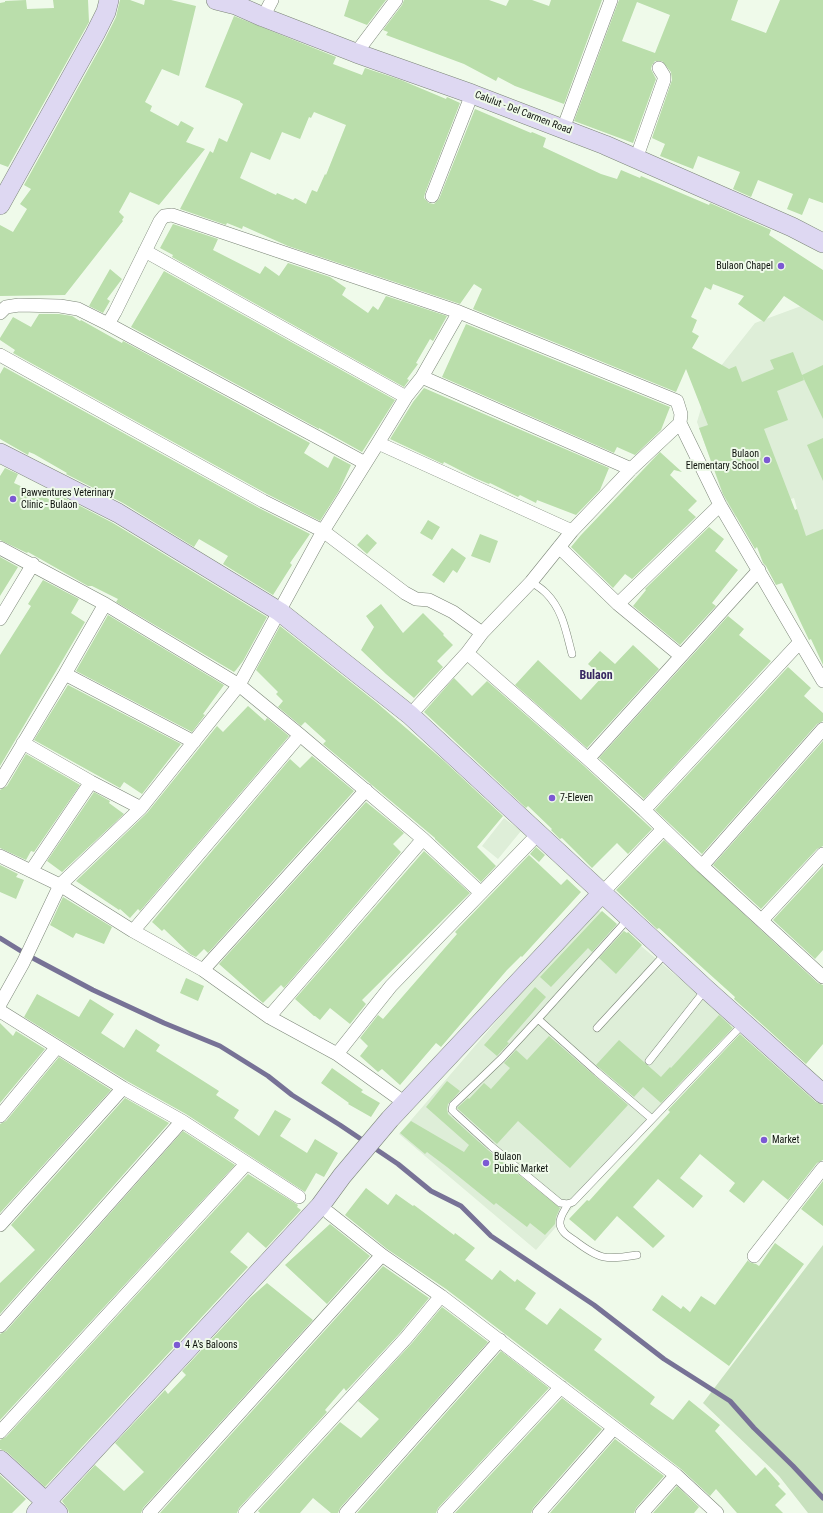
<!DOCTYPE html>
<style>
body{margin:0}
canvas{display:block;background:#effaea}
</style>
<canvas width="823" height="1513"></canvas>
<script>
const c = document.querySelector('canvas').getContext('2d');
c.lineJoin = 'round';
function paint(path, color) {
  c.fillStyle = color;
  c.fill(path, 'evenodd');
}
function trace(path, color, width, dash) {
  c.strokeStyle = color;
  c.lineWidth = width;
  c.lineCap = dash ? 'butt' : 'round';
  c.setLineDash(dash || []);
  c.stroke(path);
}
function drawText(font, color, halo, rows, align = 'center') {
  c.font = font + ' "Roboto Condensed",sans-serif';
  c.lineWidth = 4;
  c.setLineDash([]);
  c.textBaseline = 'middle';
  c.strokeStyle = halo;
  c.fillStyle = color;
  for (const [text, x, y, turn = 0] of rows) {
    c.save();
    c.translate(x, y);
    c.rotate((+turn || 0) * Math.PI / 180);
    c.textAlign = isNaN(turn) ? turn : align;
    if (halo) c.strokeText(text, 0, 0);
    c.fillText(text, 0, 0);
    c.restore();
  }
}
paint(new Path2D(`
 M823,298V563L813,567L794,498L731,518L697,422L709,381L755,323Z
 M504,818L521,831L498,859L482,846Z
 M595,907L732,1023L536,1250L399,1134Z`), '#deeed8');
paint(new Path2D(`
 M823,1245V1513H808L779,1476L703,1403Z`), '#c8e1be');
trace(new Path2D(`
 M0,938L29,956L93,990L164,1023L220,1046L268,1076L292,1095L340,1125L398,1164L431,1191L461,1206L491,1236L594,1305L664,1359L730,1401L754,1428L793,1466L823,1498`), '#777296', 5);
paint(new Path2D(`
 M26,0L27,9L54,8L53,0H88L89,22L8,167L0,164V3L5,2V1Z
 M120,0H130L144,5L145,0H171L196,6L179,76L162,69L145,102L152,106L150,111L178,126L181,121L194,128L186,142L205,149L159,205L130,192L119,212L124,217L122,220L123,221L65,295L0,296V225L13,232L27,209L20,204L31,189L24,185L105,39L116,17Z
 M349,0H386L367,25L344,16Z
 M404,0H489L506,6L509,0H532L549,6L551,0H602L564,104L515,86L498,77L496,81L464,64L386,35L388,32L383,30L402,5Z
 M619,0H738L731,20L766,33L780,0H823V203L809,198L802,215L787,209L793,194L758,180L751,197L733,189L740,172L698,156L693,169L660,156L665,144L652,138L672,80L671,72L662,61H655L652,65L651,69L656,79L633,143L574,121ZM637,2L670,15L655,53L622,41Z
 M234,16L336,57L333,64L362,75L365,68L401,80L446,99L447,97L460,103L425,193L424,198L429,203L434,204L439,199L475,109L531,133L532,132L546,138L543,147L601,174L617,179L621,170L640,178L641,176L709,205L710,203L771,230L769,235L823,270V321L784,296L764,322L738,304L744,296L713,284L711,290L705,287L691,317L697,320L692,332L699,336L692,348L729,369L736,366L742,382L774,369L770,360L793,352L804,380L777,391L788,420L764,429L795,510L797,509L806,536L823,529V665L811,639L809,640L782,583L776,585L766,566L763,563L757,547L755,549L723,494L699,428L708,425L686,369L676,392L473,309L482,289L474,284L460,304L288,246L243,226L242,229L227,223L226,225L180,209L210,151L213,153L219,138L227,142L243,104L240,102V101L205,87ZM314,112L346,125L326,175L325,174L317,192L312,190L306,204L295,198L293,200L277,193L276,195L240,178L251,152L270,160L282,132L300,139L309,117L311,118Z
 M173,224L218,239L213,250L260,274L265,266L279,276L288,263L330,277L346,288L342,295L368,313L373,306L378,310L386,296L447,316L433,341L430,339L416,363L418,364L407,379L409,380L404,387L172,257L173,255L160,248Z
 M110,269L122,279L107,299L110,301L103,313L89,306Z
 M164,271L395,400L362,452L319,428V429L131,327Z
 M39,314H59L72,316L80,321L81,320L122,343L123,341L310,443L304,453L328,468L334,456L351,465L339,491L320,521L267,494L13,353L15,350L0,340V338L13,317L31,327Z
 M466,324L670,407L661,430L635,455L617,447L614,453L442,377Z
 M823,365V419L802,375Z
 M4,367L259,508L310,534L290,563L292,565L273,595L223,564L228,556L199,539L194,547L123,503L66,474L67,473L34,454L29,452L28,455L0,439V374Z
 M424,388L609,468L600,490L576,515L537,500L536,503L520,495L518,497L490,483L489,484L475,478L444,462L443,464L390,439L413,402Z
 M823,438V481L807,445Z
 M660,452L682,472L674,470L670,475L697,501L688,510L696,517L632,579L625,574L613,588L571,547L581,535Z
 M5,468L18,474L14,483L51,500L55,493L113,523L267,617L243,661L236,670L234,672L116,602L118,599L92,586H88L28,552L27,553L0,540V476Z
 M428,520L440,527L432,540L420,533Z
 M709,527L724,539L715,551L738,570L712,603L716,606L680,645L633,606L646,590L645,589Z
 M367,534L377,543L367,554L357,545Z
 M480,534L498,541L490,563L471,556Z
 M452,548L466,558L457,573L453,570L444,583L432,575Z
 M0,557L18,567L0,596Z
 M43,580L79,599L71,613L85,622L0,766V655L31,606L28,604Z
 M381,604L403,633L423,613L444,634L443,635L453,645L437,661L443,667L414,698L386,674L361,650L374,627L366,616Z
 M108,615L224,685L203,714L205,715L192,732L76,671Z
 M728,616L744,629L739,635L771,661L644,799L599,758Z
 M280,626L377,703L443,760L503,816L477,847L496,866L481,882L435,839V838L323,744L326,741L305,722L301,726L278,707L283,701L276,694L278,692L256,670Z
 M633,645L659,669L587,748L515,685L538,660L581,700L602,677L588,664L600,651L615,664Z
 M788,667L811,688L804,696L823,713V721L817,724L702,854L655,810Z
 M454,678L472,696L487,681L583,765L652,829L628,854L617,843L592,868L562,838L560,839L551,830L552,829L528,806L526,808L424,712Z
 M68,685L181,744L142,794L124,782L120,788L34,740Z
 M248,706L265,721L267,718L289,736L140,911L138,909L130,918L120,909L119,910L76,881L147,813L217,726L223,732Z
 M823,741V846L817,849L761,909L713,865Z
 M26,754L80,785L34,852L31,851L26,860L0,848V790L7,786Z
 M312,756L354,791L208,953L204,949L196,957L190,954L164,929L162,931L152,922L290,759L300,768Z
 M94,792L110,801L109,803L124,814L62,872L47,861Z
 M366,802L404,833L393,844L401,852L284,988L281,985L263,1003L219,964Z
 M664,840L818,983L823,985V1044L806,1064L734,999L735,997L705,970L659,928L657,929L616,890Z
 M536,847L545,855L539,862L530,854Z
 M424,851L470,893L362,1000L366,1004L350,1024L330,1008L320,1020L315,1016H314L295,999Z
 M529,855L561,885L567,879L581,892L522,957L521,956L507,970L441,1047L436,1043L400,1085L382,1069L378,1072L360,1056L368,1046L360,1038L378,1015L383,1019L457,934L455,932Z
 M0,865L18,874L16,877L24,880L16,899L0,892Z
 M823,866V950L815,959L773,920Z
 M63,897L112,927L104,944L76,933L73,938L50,925Z
 M602,911L617,924L592,952L588,948L551,987L540,977Z
 M624,931L627,933L628,932L642,945L616,974L599,958Z
 M186,978L204,986L198,1001L180,993Z
 M535,987L546,997L507,1042L509,1043L497,1056L484,1045Z
 M37,994L79,1017L90,999L114,1014L101,1033L124,1048L136,1029L160,1045L156,1051L219,1091L216,1095L239,1110L234,1118L259,1136L275,1110L291,1119L280,1136L307,1153L315,1139L338,1153L324,1177L316,1173L305,1192L186,1114L127,1081L24,1017Z
 M719,1015L733,1028L661,1103L643,1087L634,1097L596,1065L619,1040L661,1077L670,1067L671,1068Z
 M0,1023L13,1036L16,1031L45,1049L0,1103Z
 M740,1034L816,1102L823,1105V1160L817,1163L788,1200L763,1180L744,1203L729,1191L735,1183L700,1154L680,1178L703,1196L693,1208L658,1179L633,1207L665,1236L653,1248L617,1216L595,1241L569,1219L587,1200L589,1201L607,1181L670,1112L668,1110Z
 M549,1036L628,1105L570,1168L518,1121L497,1144L457,1108L468,1098L469,1099L484,1083L491,1089L510,1068L504,1063L516,1050L527,1060Z
 M59,1057L111,1090L0,1213V1124L6,1121Z
 M332,1068L363,1090L361,1092L380,1103L371,1117L348,1104L349,1103L321,1083Z
 M447,1081L460,1091L448,1104L447,1109L448,1114L488,1150L560,1208L556,1217L555,1224L545,1235L530,1223L527,1227L496,1203L494,1205L447,1167L427,1152L425,1154L400,1133L411,1121L464,1152L469,1145L426,1107Z
 M125,1098L169,1123L0,1314V1283L35,1250L11,1225Z
 M183,1131L235,1165L0,1420V1334L6,1331Z
 M248,1174L298,1205L297,1207L301,1210L266,1248L248,1232L230,1252L248,1267L45,1487L7,1452L0,1449V1440L6,1437Z
 M823,1181V1226L801,1209Z
 M366,1188L388,1205L396,1194L413,1206L414,1205L454,1235L455,1233L475,1248L465,1260L492,1280L500,1270L515,1282L517,1279L536,1293L525,1309L547,1325L560,1308L602,1339L594,1350L655,1397L650,1404L673,1420L689,1400L720,1425L715,1431L756,1476L765,1467L780,1484L778,1486L786,1494L775,1505L783,1513H737L716,1489L710,1496L681,1469L505,1334L446,1289L387,1249L345,1215Z
 M330,1224L370,1256L327,1304L285,1265Z
 M775,1243L804,1264L729,1366L652,1310L662,1295L681,1309L683,1306L690,1312L701,1296L715,1305L748,1260L749,1262L756,1264L759,1266Z
 M383,1266L429,1298L400,1333L346,1391L344,1388L325,1410L327,1412L239,1508L237,1513H160Z
 M267,1283L313,1320L143,1508L141,1513H69L68,1509L62,1501L95,1465L124,1491L144,1472L115,1443L165,1390L168,1394L186,1375L182,1371L251,1297Z
 M442,1307L488,1342L340,1508L338,1513H331L313,1498L300,1513H260L258,1511L340,1422L361,1438L379,1419L358,1401L412,1343Z
 M501,1351L549,1388L438,1508L436,1513H357Z
 M562,1398L602,1429L533,1508L531,1513H455Z
 M615,1439L664,1476L636,1508L634,1513H550Z
 M0,1475L26,1499L12,1513H0Z
 M677,1486L699,1507L694,1513H653Z`), '#badeab');
const lane = new Path2D(`
 M531,582C536,585 542,589 546,593C563,610 566,632 572,654
 M629,918L538,1019L502,1058L453,1105L452,1110L455,1113L491,1146L560,1203L568,1204L573,1202L744,1023
 M538,1019L597,1072L652,1119
 M597,1028L666,953
 M649,1061L706,989
 M568,1204C565,1210 559,1217 560,1224C561,1232 568,1236 574,1240C600,1260 605,1260 637,1255`);
const street = new Path2D(`
 M263,17L272,0
 M356,53L396,0
 M563,129L611,0
 M636,159L664,80V76L659,68
 M432,196L472,94
 M145,251L406,397
 M0,313L6,307L19,305L60,306L78,309L108,324L365,463
 M108,324L115,312L160,221L164,216L172,215L459,312L677,401L681,414L680,423L720,505L823,681
 M0,355L263,501L323,531L405,593L416,599L429,600L453,612L482,633
 M422,377L631,469
 M378,443L572,531
 M559,547L618,604L681,656
 M0,548L105,604L239,685L300,735L423,839L481,893
 M618,604L720,505
 M0,619L33,564
 M467,653L588,759L644,810L702,866L823,977
 M65,674L194,742
 M410,715L467,653L482,633L531,582L572,531L631,469L680,423
 M23,743L91,782L141,808
 M588,759L759,570
 M0,782L65,674L105,604
 M644,810L800,642
 M0,856L60,885L133,931L203,970L269,1017L337,1054L405,1103
 M702,866L823,729
 M31,871L91,782
 M602,893L663,829
 M762,920L823,854
 M133,931L300,735
 M203,970L366,790
 M0,1004L23,963L60,885L141,808L239,685L323,531L378,443L406,397L422,377L459,312
 M0,1011L123,1088L182,1121L299,1197
 M269,1017L423,839
 M337,1054L391,986L538,834
 M0,1116L57,1047
 M329,1213L382,1255L441,1296L676,1475L717,1513
 M0,1225L123,1088
 M754,1256L823,1168
 M0,1326L182,1121
 M0,1432L246,1164
 M149,1513L382,1255
 M245,1513L406,1338L441,1296
 M346,1513L500,1340
 M444,1513L561,1387
 M539,1513L614,1428
 M642,1513L676,1475`);
const secondary = new Path2D(`
 M216,0L236,5L263,17L356,53L472,94L605,145L792,227L823,243
 M0,205L95,34L106,12L109,0
 M0,453L118,513L280,612L410,715L706,989L823,1094
 M0,1460L58,1513
 M36,1513L320,1206L342,1176L390,1119L602,893`);
trace(lane, '#7b8577', 8);
trace(street, '#7b8577', 14);
trace(secondary, '#7b8577', 20);
trace(lane, '#fff', 7);
trace(street, '#fff', 13);
trace(secondary, '#ded8f2', 19);
for (const [x, y, r, color] of [
 [781,266,4,"#7c59d3"],
 [767,460,4,"#7c59d3"],
 [13,499,4,"#7c59d3"],
 [552,798,4,"#7c59d3"],
 [764,1140,4,"#7c59d3"],
 [486,1163,4,"#7c59d3"],
 [177,1345,4,"#7c59d3"]
]) {
  const dot = new Path2D();
  dot.arc(x, y, r, 0, 2 * Math.PI);
  c.fillStyle = color;
  c.fill(dot);
  trace(dot, '#effaea', 1.5);
}
drawText('10px', '#0d110c', '#effaea', [
 ["Calulut - Del Carmen Road",523,113,21]
]);
drawText('10px', '#0d110c', '#effaea', [
 ["Bulaon Chapel",773,266,"right"],
 ["Bulaon",759,454,"right"],
 ["Elementary School",759,466,"right"],
 ["Pawventures Veterinary",21,493],
 ["Clinic - Bulaon",21,505],
 ["7-Eleven",560,798],
 ["Market",772,1140],
 ["Bulaon",494,1157],
 ["Public Market",494,1169],
 ["4 A's Baloons",185,1345]
], 'left');
drawText('bold 12px', '#382762', '#effaea', [
 ["Bulaon",596,676]
]);
</script>
